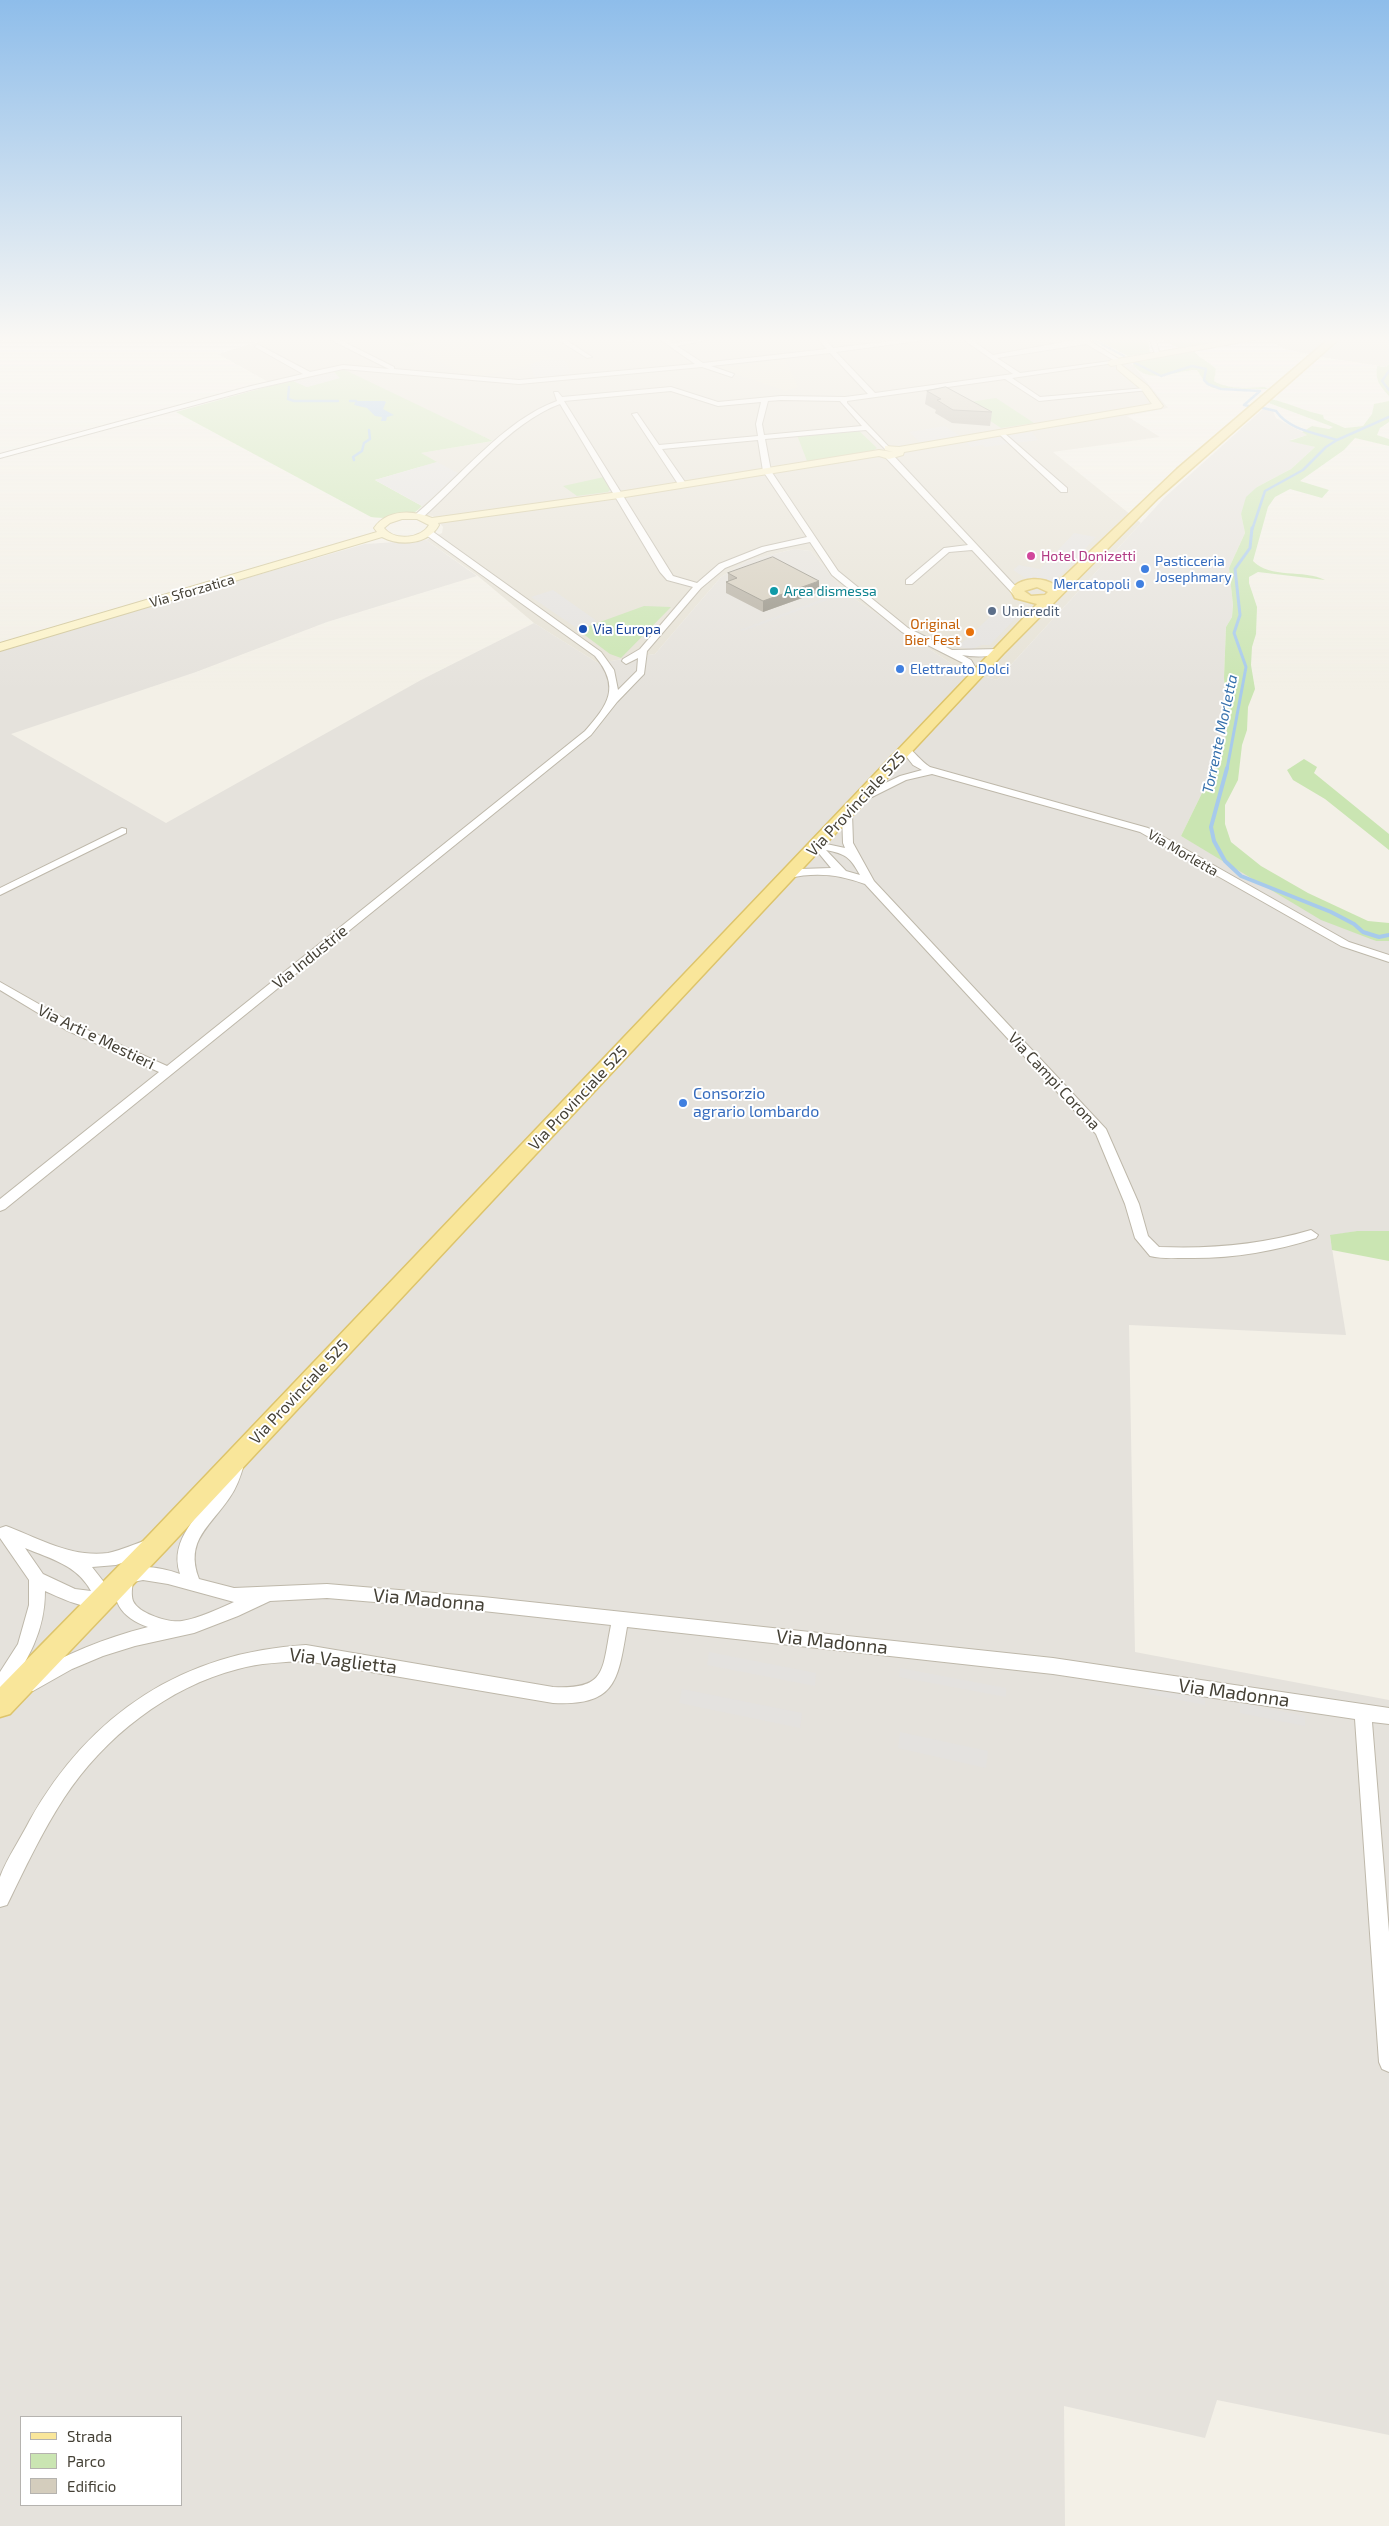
<!DOCTYPE html>
<style>
body{margin:0}
#map{position:relative;width:1389px;height:2526px;overflow:hidden;background:#f3f0e7;font-family:"Exo 2",sans-serif}
canvas{display:block}
.legend{position:absolute;left:20px;top:2416px;width:162px;height:90px;box-sizing:border-box;background:#fff;border:1px solid #b5b3af;margin:0;padding:6px 9px;list-style:none;font-size:15px;color:#454136}
.legend li{display:flex;align-items:center;gap:10px;height:25px}
.legend b{width:25px;border:1px solid #b5b3af}
</style>
<div id="map">
<canvas width="1389" height="2526"></canvas>
<ul class="legend">
<li><b style="height:6px;background:#f9e69a"></b>Strada</li>
<li><b style="height:14px;background:#cae5b2"></b>Parco</li>
<li><b style="height:14px;background:#d4cdbd"></b>Edificio</li>
</ul>
</div>
<script>
const c = document.querySelector('canvas').getContext('2d');
c.lineJoin = 'round';
function paint(path, color) {
  c.fillStyle = color;
  c.fill(path, 'evenodd');
}
function trace(path, color, width, dash) {
  c.strokeStyle = color;
  c.lineWidth = width;
  c.lineCap = dash ? 'butt' : 'round';
  c.setLineDash(dash || []);
  c.stroke(path);
}
function drawText(font, color, halo, rows, align = 'center') {
  c.font = font + ' "Exo 2",sans-serif';
  c.lineWidth = 4;
  c.setLineDash([]);
  c.textBaseline = 'middle';
  c.strokeStyle = halo;
  c.fillStyle = color;
  for (const [text, x, y, turn = 0] of rows) {
    c.save();
    c.translate(x, y);
    c.rotate((+turn || 0) * Math.PI / 180);
    c.textAlign = isNaN(turn) ? turn : align;
    if (halo) c.strokeText(text, 0, 0);
    c.fillText(text, 0, 0);
    c.restore();
  }
}
paint(new Path2D(`
 M271,338H1084L1133,365L1168,408L1127,416L1160,437L1053,452L1141,523L997,680L961,670L846,593L811,551L794,549L747,561L721,577L655,654L598,663L534,623L478,576L426,540L442,533L443,527L433,516L415,514L422,506L420,453L493,441L420,408L272,384L218,354Z
 M1264,338H1389V364L1386,367L1328,358L1285,349Z`), '#e6e2d6');
paint(new Path2D(`
 M1263,409L1273,411L1276,418L1308,435L1290,440L1315,447L1291,469L1257,487L1241,514L1245,533L1229,568L1233,605L1232,617L1226,627L1224,677L1227,728L1223,750L1181,836L1376,941H1389V1231H1357L1330,1236L1346,1335L1129,1325L1135,1652L1389,1700V2435L1217,2400L1205,2438L1064,2406L1065,2526H0V649L365,544L426,540L477,576L327,622L196,672L11,734L166,823L421,680L534,623L598,663L655,654L721,577L747,561L794,549L811,551L846,593L961,670L997,680L1165,497ZM21,2417H181V2505H21Z`), '#e5e2dc');
paint(new Path2D(`
 M465,341L486,351L518,344L553,359L472,378L421,352Z
 M785,359L798,387L786,391L718,368Z`), '#ebe6d2');
paint(new Path2D(`
 M399,338H444L406,347L391,340Z
 M1094,338H1148L1150,353L1128,356Z
 M1237,338L1240,340L1180,349L1161,339Z
 M1389,350V396C1379,385 1375,380 1377,366L1386,367L1389,364Z
 M1194,351C1201,360 1210,362 1216,369L1214,381C1229,390 1249,388 1265,387L1268,389L1213,388L1206,384L1197,370C1175,370 1150,386 1133,365L1134,359Z
 M343,369L493,441L421,453L437,462L375,480L422,506C410,520 389,519 371,517L176,412L291,380L307,387L339,378L333,371Z
 M996,398L1034,423L1001,428L963,403Z
 M1271,399C1289,403 1304,411 1323,415L1324,419L1345,428L1363,426L1372,414L1374,404L1389,401V422L1380,428L1377,435L1389,439V446L1355,438L1344,450L1300,481L1329,490L1322,498L1290,489L1275,497L1268,507L1253,561C1270,579 1304,569 1325,580L1258,572L1249,577V583L1257,607L1256,634L1252,647L1251,665L1255,689L1248,707L1247,730L1242,745L1238,780L1225,805V824L1231,842L1261,866L1308,893L1368,921L1389,923V941H1376L1321,920L1181,836L1223,750L1227,728L1224,677L1226,627L1232,617L1233,605L1229,568L1245,533L1241,514L1246,497L1257,487L1291,469L1315,447L1289,441L1307,435L1302,432L1312,426L1329,429L1333,427L1269,403Z
 M858,430L877,448L871,452L807,461L797,435Z
 M604,477L611,489L608,492L577,496L563,486Z
 M644,606L671,607L621,658L610,654L578,630Z
 M1304,759L1317,767L1314,773L1389,834V850L1325,799L1293,780L1287,770Z
 M1357,1231H1389V1261L1332,1250L1330,1235Z`), '#cae5b2');
paint(new Path2D(`
 M546,359L566,361L571,374L534,378L531,364Z
 M333,371L340,378L307,387L291,380Z
 M945,426L961,437L921,443L909,432Z
 M1032,432L1038,440L985,447L983,445L971,447L966,442Z
 M437,462L460,474L422,506L375,480Z
 M1074,533L1096,537L1060,576L1047,581H1030L1013,570L1019,565L1040,569Z
 M553,590L597,621L575,627L531,597Z
 M838,593L841,595L743,631L740,630Z
 M1003,605L1016,608L1012,614L1016,618L990,645H982L972,649L957,647Z
 M709,1652L816,1673L815,1686L707,1665Z
 M900,1668L1006,1688V1697L899,1677Z
 M1150,1684L1205,1695V1705L1149,1694Z
 M682,1689L802,1713L800,1728L679,1703Z
 M1240,1703L1305,1716V1726L1240,1713Z
 M900,1732L988,1751L986,1768L898,1748Z`), '#e4e2df');
paint(new Path2D(`
 M360,401H384L386,402L383,409L394,415L387,417L386,421H381L382,417L375,416L367,408L354,405L356,401Z`), '#a7caec');
trace(new Path2D(`
 M1090,338L1124,356
 M0,340L6,338
 M1133,362L1161,376L1192,366L1206,369L1204,380L1208,384L1221,389L1260,391L1244,405L1249,406
 M1389,371L1382,381L1389,390
 M289,387L288,399L294,401H338
 M350,401H356
 M1263,408L1276,411C1289,430 1316,433 1337,440
 M354,460L353,457L362,451L364,443L370,439L369,430
 M1252,530L1265,491L1303,470L1326,447L1337,440L1389,417`), '#a7caec', 2.5);
trace(new Path2D(`
 M1227,769L1246,667L1234,633L1240,615L1235,569L1250,548L1252,528`), '#a7caec', 3);
trace(new Path2D(`
 M1227,768L1211,827L1214,841L1225,861L1241,876L1331,912L1354,924L1363,932L1379,937L1389,935`), '#a7caec', 4);
const street = new Path2D(`
 M327,338H336L394,367V369L519,380L695,364L658,338H666L672,343L717,338L677,346L703,363L827,349L817,338H824L833,348L917,338H940L836,352L875,393L1013,374L961,338H969L993,355L1085,338L1122,361L1117,362L1086,344L997,358L1020,373L1111,361L1114,363L1012,378L1040,397L1146,388L1149,390L1039,401L1005,379L847,401V403L889,447V449H885L866,430L765,439L771,471L838,571L908,628L952,650L1001,649L1002,651C993,658 973,657 962,655L971,660L980,675L979,677H973L965,664L902,632L832,575L810,542L767,551L725,568L701,588L647,651L644,674L617,702L591,735L5,1209L0,1211V1199L159,1072L66,1030L0,990V982L74,1024L167,1066L585,731C608,705 621,687 595,656L426,535V531H432L601,652L614,670L618,690L637,671L638,658L626,664L622,661L623,659L640,649L693,587L667,580L660,572L560,404C510,422 462,483 422,518H416V514C459,478 504,420 557,401L554,392H558L562,397L671,387L718,402L781,396L845,397L868,394L830,353L711,366L734,374L732,377L702,367L519,384L343,369L254,389L0,458V454L251,386L303,374L255,347L257,344L310,372L343,365L389,369ZM671,391L718,406L761,402L756,424L758,436L659,445L637,413L632,414L680,487H683L687,485L662,449L758,440L763,471L807,537L762,547L719,564L697,583L673,576L564,401ZM781,400L840,401L862,426L764,435L762,424L768,401Z
 M555,338H563L592,357L587,358Z
 M624,338H631L633,341L628,342Z
 M1149,338H1155L1160,355L1155,354Z
 M999,432H1003L1067,488V492H1061L999,434Z
 M886,454H892L1020,591V595H1014L972,550L949,552L912,584H906V580L944,548L968,545L886,458Z
 M906,747C914,750 920,761 930,767L1148,828L1349,942L1389,955V962L1341,946L1140,832L932,774L906,780L864,801H856V797L900,776L922,770L913,765L903,752L901,750Z
 M847,810L852,813L853,843L874,881L1106,1129L1139,1204L1148,1236L1159,1247C1211,1249 1260,1245 1311,1230L1318,1235L1316,1238C1273,1252 1230,1259 1185,1258C1174,1258 1161,1259 1150,1256L1135,1238L1125,1204L1096,1134L865,884C838,874 816,872 788,878L783,875L800,869L831,868L812,845L817,842L845,848L843,843L842,813ZM826,850C846,854 850,857 860,875L846,871Z
 M122,828L126,829V833L0,895V888Z
 M236,1458L241,1460L244,1464C241,1475 237,1487 230,1497C211,1526 184,1540 199,1579L234,1588L327,1584L483,1597L1053,1658L1389,1708V1724L1372,1722L1389,1932V2072L1382,2069L1379,2062L1355,1719L1053,1674L627,1627C618,1681 616,1706 553,1703L306,1661C283,1662 260,1663 238,1669C168,1687 104,1737 64,1798C42,1832 25,1868 7,1905L0,1907C0,1898 0,1886 0,1877C7,1858 21,1838 30,1820C90,1713 184,1652 306,1645L553,1687C607,1690 602,1670 611,1625L483,1611L327,1598L270,1601L238,1616L194,1633L135,1646L103,1656L72,1669L33,1691L27,1689L24,1683L27,1677C65,1654 105,1638 148,1627C122,1618 107,1600 120,1571C141,1564 160,1567 180,1574C168,1539 201,1514 218,1488C224,1480 226,1469 231,1460ZM143,1580L168,1584L234,1602C218,1609 200,1618 182,1621C169,1623 139,1614 133,1601C131,1595 132,1587 133,1582Z
 M6,1526C38,1538 72,1558 108,1553C122,1550 135,1544 149,1539L155,1541L157,1546L155,1551L116,1565L92,1567L103,1581L110,1600L108,1605C88,1612 63,1599 45,1591C45,1632 28,1659 6,1693L0,1695V1672L18,1644L29,1605V1580L0,1538V1528ZM25,1548C51,1559 77,1565 91,1591L75,1589L43,1574Z`);
const secondary = new Path2D(`
 M1242,338H1264L1111,366L1107,363L1111,360Z
 M1120,364L1148,386L1163,406L1161,408L904,452L903,455L889,459L879,456L619,498L438,523L439,525C429,544 401,547 382,537L0,651V643L377,532L374,528C387,509 413,510 432,518L619,492L879,450L893,452L885,450V446L899,447L1152,404L1142,390L1117,369V365ZM402,519H417L429,525C421,539 394,541 384,528L390,523Z`);
const primary = new Path2D(`
 M1330,338H1340L1158,498L1003,654L166,1550L10,1714L0,1717V1687L148,1536L1037,604L1015,598L1011,590L1013,587C1024,577 1043,577 1055,585L1177,469ZM1037,587L1048,592L1045,595L1031,596L1024,591Z`);
trace(street, '#beb8aa', 2);
trace(secondary, '#d0c699', 2);
trace(primary, '#ddc46b', 3);
paint(street, '#fff');
paint(secondary, '#fcf3c8');
paint(primary, '#f9e69a');
paint(new Path2D(`
 M927,391L992,412L990,426L952,423L935,413L936,410L925,404Z
 M728,573L819,592L763,612L726,593V582L728,581Z`), '#b6b0a3');
paint(new Path2D(`
 M819,581V592L763,612V601Z`), '#949084');
const building = new Path2D(`
 M946,387L992,412L953,410L937,400L941,399L927,391Z
 M773,557L819,581L763,601L726,582L737,578L728,573Z`);
paint(building, '#d4cdbd');
trace(building, '#949084', 1);
const sky = c.createLinearGradient(0, 0, 0, 692);
sky.addColorStop(0, '#8ebdea');
sky.addColorStop(0.49, '#faf8f4');
sky.addColorStop(1, '#faf8f400');
c.fillStyle = sky;
c.fillRect(0, 0, 1389, 692);
for (const [x, y, r, color] of [
 [1031,556,5,"#d1479c"],
 [1145,569,5,"#3f7fe0"],
 [1140,584,5,"#3f7fe0"],
 [774,591,5,"#0f9aa8"],
 [992,611,5,"#5c6f8a"],
 [583,629,5,"#1a4fb4"],
 [970,632,5,"#e8710a"],
 [900,669,5,"#3f7fe0"],
 [683,1103,5,"#3f7fe0"]
]) {
  const dot = new Path2D();
  dot.arc(x, y, r, 0, 2 * Math.PI);
  c.fillStyle = color;
  c.fill(dot);
  trace(dot, '#fff', 2);
}
drawText('14px', '#b23c85', '#fff', [
 ["Hotel Donizetti",1041,556]
], 'left');
drawText('14px', '#366cbe', '#fff', [
 ["Pasticceria",1155,561],
 ["Josephmary",1155,577],
 ["Mercatopoli",1130,584,"right"],
 ["Elettrauto Dolci",910,669]
], 'left');
drawText('14px', '#454136', '#fff', [
 ["Via Sforzatica",192,591,-16],
 ["Via Morletta",1183,853,30]
]);
drawText('14px', '#0d838f', '#fff', [
 ["Area dismessa",784,591]
], 'left');
drawText('14px', '#4e5e75', '#fff', [
 ["Unicredit",1002,611]
], 'left');
drawText('14px', '#c56008', '#fff', [
 ["Original",960,624],
 ["Bier Fest",960,640]
], 'right');
drawText('14px', '#164399', '#fff', [
 ["Via Europa",593,629]
], 'left');
drawText('italic 15px', '#3570ac', '#fff', [
 ["Torrente Morletta",1220,734,-78]
]);
drawText('16px', '#454136', '#fff', [
 ["Via Provinciale 525",856,804,-47],
 ["Via Industrie",310,957,-39],
 ["Via Arti e Mestieri",96,1037,26],
 ["Via Campi Corona",1054,1081,47],
 ["Via Provinciale 525",578,1098,-47],
 ["Via Provinciale 525",299,1392,-47]
]);
drawText('16px', '#366cbe', '#fff', [
 ["Consorzio",693,1094],
 ["agrario lombardo",693,1112]
], 'left');
drawText('19px', '#454136', '#fff', [
 ["Via Madonna",429,1600,5],
 ["Via Madonna",832,1642,6],
 ["Via Vaglietta",343,1661,7],
 ["Via Madonna",1234,1693,8]
]);
</script>
